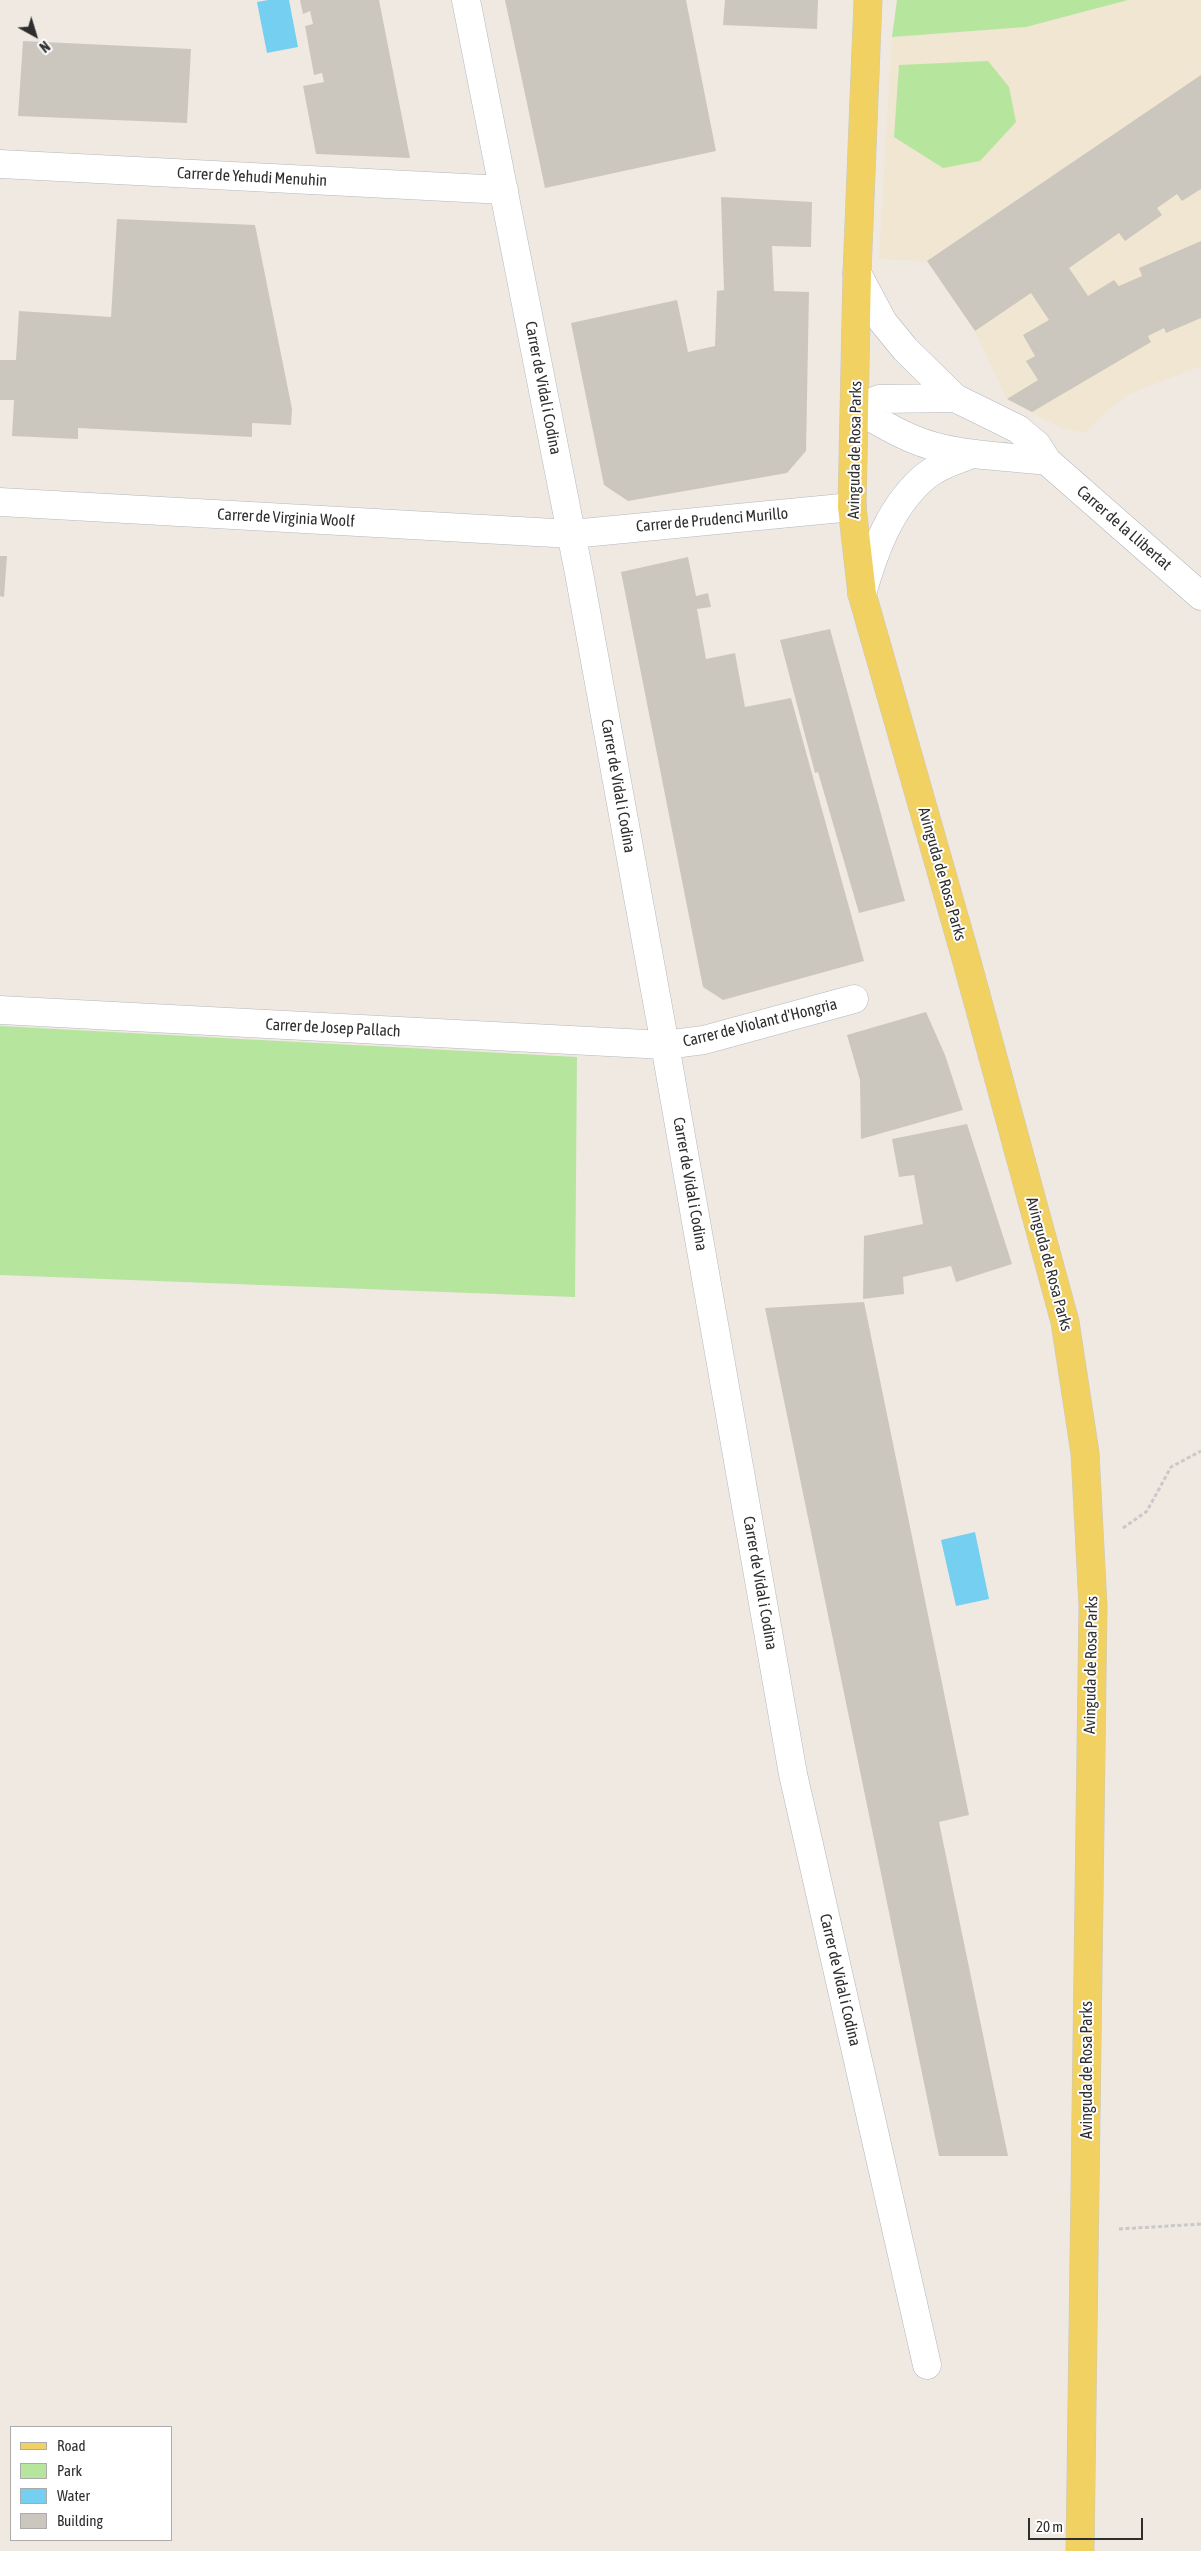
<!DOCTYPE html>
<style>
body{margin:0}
#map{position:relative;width:1201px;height:2551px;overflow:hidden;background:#efe9e1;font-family:"Asap Condensed",sans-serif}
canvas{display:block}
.legend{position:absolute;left:10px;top:2426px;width:162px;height:115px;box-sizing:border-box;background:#fff;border:1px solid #ababab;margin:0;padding:6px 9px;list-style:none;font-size:15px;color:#2e2e2e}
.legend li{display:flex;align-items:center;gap:10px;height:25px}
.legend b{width:25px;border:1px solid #ababab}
.north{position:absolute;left:10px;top:10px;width:50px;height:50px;-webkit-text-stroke:4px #fff;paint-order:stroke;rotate:141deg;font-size:14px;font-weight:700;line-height:20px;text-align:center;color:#2e2e2e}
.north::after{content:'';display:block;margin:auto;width:18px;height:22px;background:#2e2e2e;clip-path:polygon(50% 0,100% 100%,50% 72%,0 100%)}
.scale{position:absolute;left:1028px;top:2518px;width:115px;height:22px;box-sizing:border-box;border:2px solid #2e2e2e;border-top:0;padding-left:6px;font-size:15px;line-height:18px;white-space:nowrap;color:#2e2e2e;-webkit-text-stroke:4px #fff;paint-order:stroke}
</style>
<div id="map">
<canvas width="1201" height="2551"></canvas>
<ul class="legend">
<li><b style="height:6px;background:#f2d163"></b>Road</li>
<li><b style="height:14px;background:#b6e59e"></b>Park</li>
<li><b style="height:14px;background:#75cff0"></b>Water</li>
<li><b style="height:14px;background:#cbc7bf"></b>Building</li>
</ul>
<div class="north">N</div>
<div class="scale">20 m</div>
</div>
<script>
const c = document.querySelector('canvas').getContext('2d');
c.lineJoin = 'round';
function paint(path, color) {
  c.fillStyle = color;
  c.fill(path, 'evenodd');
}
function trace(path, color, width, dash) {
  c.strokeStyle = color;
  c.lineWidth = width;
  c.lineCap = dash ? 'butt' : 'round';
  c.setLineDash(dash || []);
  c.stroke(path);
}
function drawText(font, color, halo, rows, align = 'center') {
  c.font = font + ' "Asap Condensed",sans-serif';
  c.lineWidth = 4;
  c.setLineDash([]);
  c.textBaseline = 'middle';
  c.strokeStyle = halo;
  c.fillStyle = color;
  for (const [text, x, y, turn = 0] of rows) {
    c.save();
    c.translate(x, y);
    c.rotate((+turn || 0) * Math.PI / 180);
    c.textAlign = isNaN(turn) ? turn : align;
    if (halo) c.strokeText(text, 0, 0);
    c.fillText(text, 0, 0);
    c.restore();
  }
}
paint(new Path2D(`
 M1128,0H1201V366L1129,394L1108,410L1086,433L1061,428L1007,399L975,331L927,261L879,259L892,37L1026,27Z`), '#f0e6d1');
paint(new Path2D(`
 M897,0H1128L1026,27L892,37Z
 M988,61L1009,87L1016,122L980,161L943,168L894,137L899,65Z
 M0,1026L577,1057L575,1297L0,1275Z`), '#b6e59e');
paint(new Path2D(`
 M268,0H289L298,47L267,53L257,2Z
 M975,1532L989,1599L956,1606L941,1540Z`), '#75cff0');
paint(new Path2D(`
 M300,0H379L410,158L316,154L303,86L324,82L322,73L314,75L305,26L313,24L310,11L303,14Z
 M505,0H686L716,151L545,188Z
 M725,0H818L817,29L723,25Z
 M23,41L191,49L187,123L18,116Z
 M1201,75V189L1182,201L1177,194L1157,208L1162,215L1125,241L1119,233L1069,268L1088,296L1114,280L1119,286L1142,276L1139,268L1201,241V318L1166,333L1164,328L1148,336L1151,342L1032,412L1007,399L1038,380L1026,361L1035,356L1023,335L1049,320L1031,293L975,331L927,261Z
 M721,197L812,202L811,247L772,246L774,291L809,292L806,451L787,473L628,501L604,485L571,323L677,300L688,352L715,346L717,291L724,290Z
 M117,219L255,225L292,409L291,425L252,423V437L78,428V439L12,436L14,400H0V360H16L19,311L111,317Z
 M0,556H7L4,597L0,596Z
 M688,557L696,596L708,593L711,607L697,609L706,659L735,653L745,707L791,698L864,961L723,1000L703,987L621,572Z
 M830,629L905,901L859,913L818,772L815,773L780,640Z
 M926,1012L945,1055L963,1110L861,1139L860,1080L847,1035Z
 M967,1124L1012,1264L956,1282L951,1266L903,1277L904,1294L863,1299L864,1236L923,1224L914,1175L899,1177L892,1139Z
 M864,1302L969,1815L939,1822L1008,2156H939L765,1308Z`), '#cbc7bf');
const minor = new Path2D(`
 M466,0L579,573L665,1045L793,1774L927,2365
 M0,164L504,190
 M857,273L883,322L905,349L955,398L1018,429L1037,445L1047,461L1201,596
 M855,408C874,419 893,431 913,439C951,456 1006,456 1047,461
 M855,408L879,399L955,398
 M0,502L572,534L852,507
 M862,594C874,551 891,504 927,475C941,464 957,460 972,454
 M0,1010L665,1045L704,1040L854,999`);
const major = new Path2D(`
 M868,0L857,273L852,507L862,594L967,962L1065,1322L1085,1453L1093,1606L1080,2551`);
trace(minor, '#b4b7c1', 29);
trace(major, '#c9c9c9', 29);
trace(new Path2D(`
 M1123,1528L1147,1511L1171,1467L1201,1451
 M1119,2229L1201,2224`), '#c9c9c9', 3, [4, 2.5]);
trace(minor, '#fff', 28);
trace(major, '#f2d163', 28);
drawText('16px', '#2e2e2e', '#fff', [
 ["Carrer de Yehudi Menuhin",252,177,3],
 ["Carrer de Vidal i Codina",543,388,79],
 ["Avinguda de Rosa Parks",855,450,-89],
 ["Carrer de Virginia Woolf",286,518,3],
 ["Carrer de Prudenci Murillo",712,520,-5],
 ["Carrer de la Llibertat",1124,528,41],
 ["Carrer de Vidal i Codina",618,786,80],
 ["Avinguda de Rosa Parks",942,874,74],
 ["Carrer de Violant d'Hongria",760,1023,-14],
 ["Carrer de Josep Pallach",333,1028,3],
 ["Carrer de Vidal i Codina",690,1184,80],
 ["Avinguda de Rosa Parks",1049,1264,75],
 ["Carrer de Vidal i Codina",760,1583,80],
 ["Avinguda de Rosa Parks",1091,1665,-89],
 ["Carrer de Vidal i Codina",840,1980,77],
 ["Avinguda de Rosa Parks",1087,2070,-90]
]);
</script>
